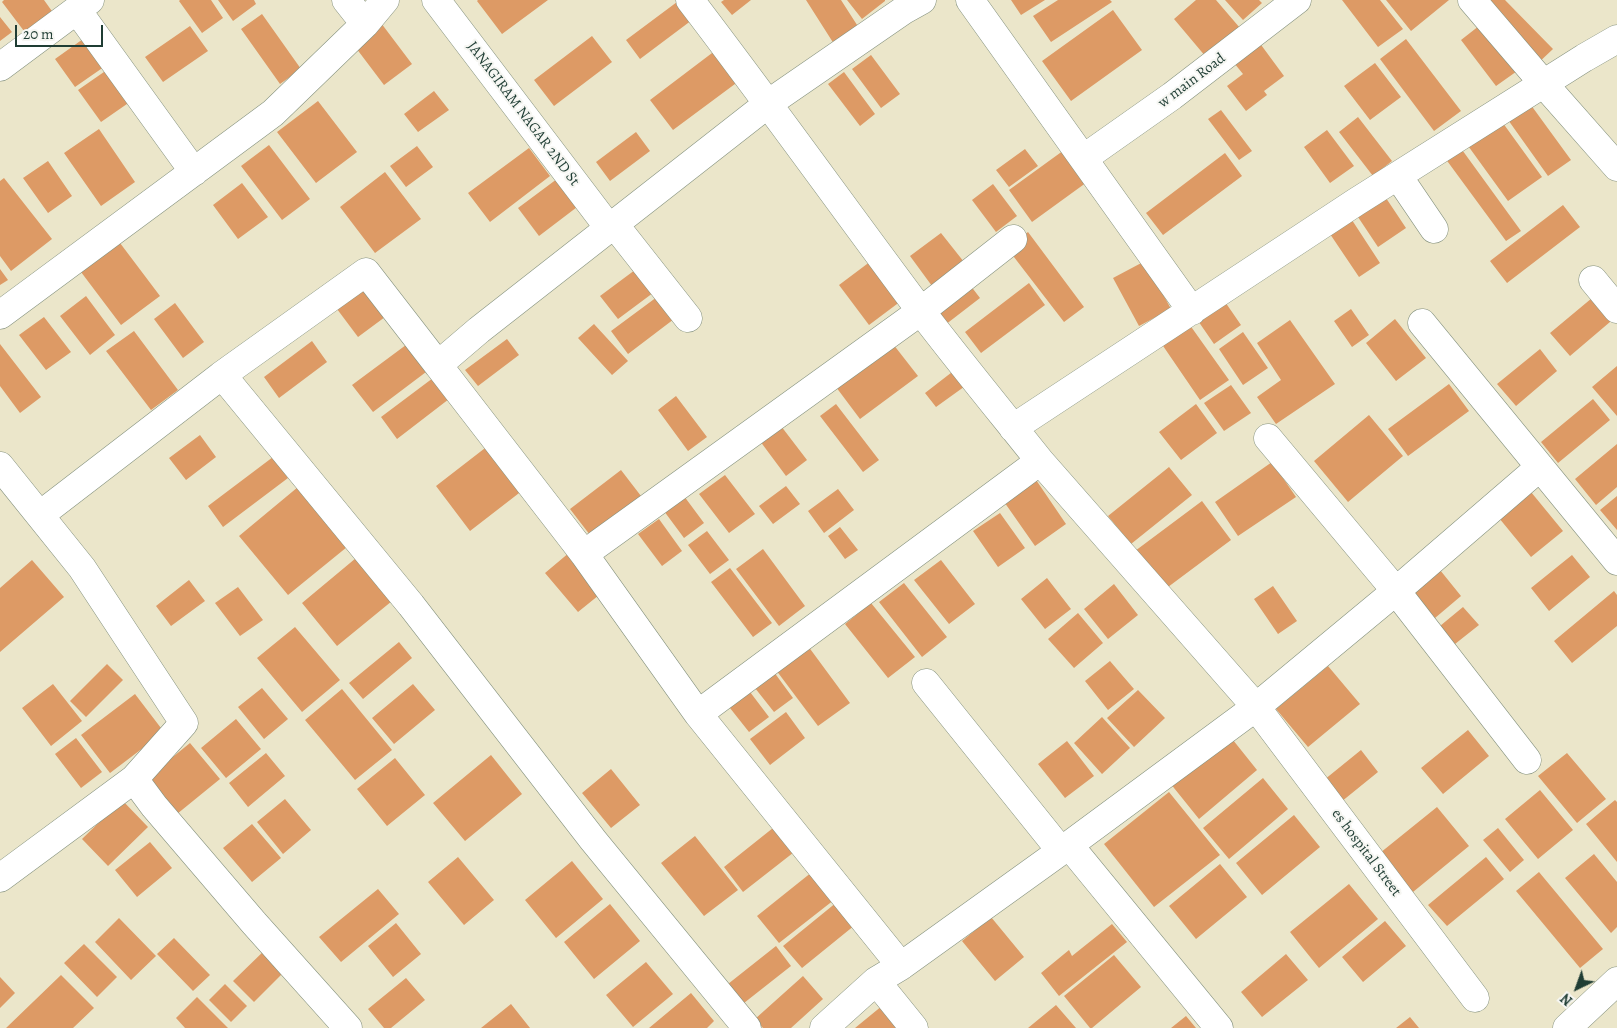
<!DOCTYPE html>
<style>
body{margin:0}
#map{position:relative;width:1617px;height:1028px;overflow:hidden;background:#ebe6ca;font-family:Alegreya,serif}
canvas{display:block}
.north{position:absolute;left:1552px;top:963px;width:50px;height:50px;-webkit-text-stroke:4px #f6f6f2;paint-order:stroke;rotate:222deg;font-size:14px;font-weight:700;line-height:20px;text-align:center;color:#1f3d34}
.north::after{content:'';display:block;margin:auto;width:18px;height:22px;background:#1f3d34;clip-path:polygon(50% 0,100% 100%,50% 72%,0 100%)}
.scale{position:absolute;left:15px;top:25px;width:88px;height:22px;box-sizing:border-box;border:2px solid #1f3d34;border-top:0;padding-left:6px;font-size:15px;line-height:18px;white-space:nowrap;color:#1f3d34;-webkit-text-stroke:4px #f6f6f2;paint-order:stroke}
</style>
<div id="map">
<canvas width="1617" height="1028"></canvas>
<div class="north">N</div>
<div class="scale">20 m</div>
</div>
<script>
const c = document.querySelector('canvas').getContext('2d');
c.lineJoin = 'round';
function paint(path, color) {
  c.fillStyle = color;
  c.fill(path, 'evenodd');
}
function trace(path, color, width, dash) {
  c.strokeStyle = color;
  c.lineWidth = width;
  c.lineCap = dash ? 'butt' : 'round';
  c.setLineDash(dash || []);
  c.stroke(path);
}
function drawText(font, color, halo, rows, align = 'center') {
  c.font = font + ' Alegreya,serif';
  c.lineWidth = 4;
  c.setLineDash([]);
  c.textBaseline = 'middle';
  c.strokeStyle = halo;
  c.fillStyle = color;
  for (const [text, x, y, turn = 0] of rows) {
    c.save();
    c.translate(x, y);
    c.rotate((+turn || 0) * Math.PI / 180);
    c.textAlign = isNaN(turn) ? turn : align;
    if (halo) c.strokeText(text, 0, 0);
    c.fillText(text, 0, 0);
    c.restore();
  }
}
paint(new Path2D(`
 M4,0H44L54,14L27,35L2,2Z
 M180,0H211L223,18L202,33L179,1Z
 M218,0H254L256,4L233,21Z
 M478,0H548L502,34L477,1Z
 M724,0H751L732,15L721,2Z
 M806,0H841L859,28L834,44Z
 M847,0H885V1L862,19Z
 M1011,0H1045L1021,15Z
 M1058,0H1110L1112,2L1051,42L1033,16Z
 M1196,0H1216L1240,28L1206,57L1174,19Z
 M1225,0H1259L1262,3L1243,20Z
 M1342,0H1380L1403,29L1378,47Z
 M1386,0H1449L1411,31Z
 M1489,0H1505L1553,49L1535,66Z
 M677,2L692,20L640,59L626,40Z
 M1113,10L1142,50L1071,101L1042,61Z
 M262,14L301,69L280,84L241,29Z
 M0,17L12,32L0,41Z
 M1484,22L1520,69L1496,86L1461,40Z
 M381,23L412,64L384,85L353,44Z
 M190,26L208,51L163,82L145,57Z
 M90,34L111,62L75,87L55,59Z
 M592,36L612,62L554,106L534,80Z
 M1256,38L1284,76L1264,91L1267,95L1246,111L1227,86L1243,74L1230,58Z
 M1406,39L1461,111L1434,131L1380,59Z
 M716,50L739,81L673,130L650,100Z
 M871,55L900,94L881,108L852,69Z
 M1375,63L1401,97L1370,120L1344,86Z
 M114,65L137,97L101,122L78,90Z
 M844,72L875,114L860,126L828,84Z
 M434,91L449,110L418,132L404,114Z
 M318,101L357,152L316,183L277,132Z
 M1528,101L1571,160L1548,176L1506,117Z
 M1221,110L1252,151L1239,160L1208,119Z
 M1358,117L1392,161L1373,176L1339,132Z
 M1500,119L1542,177L1508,201L1466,143Z
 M99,129L135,182L101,206L64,153Z
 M1327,130L1354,166L1330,183L1304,147Z
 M636,132L650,151L610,181L596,162Z
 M269,145L310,199L282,220L241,166Z
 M1071,145L1094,177L1032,222L1009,190Z
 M417,146L433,167L406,187L390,166Z
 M1460,147L1521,231L1506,241L1445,158Z
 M529,148L550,176L490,222L468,193Z
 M1025,149L1038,166L1009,187L996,170Z
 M1225,153L1242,176L1163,235L1146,213Z
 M48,161L72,196L48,213L23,178Z
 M385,172L421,219L375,253L340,207Z
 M565,173L585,201L539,236L518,208Z
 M4,178L52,239L11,271L0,256V181Z
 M242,183L268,217L238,239L213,205Z
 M993,184L1017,216L996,232L972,200Z
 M1384,195L1406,228L1378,247L1356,214Z
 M1563,205L1580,227L1507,283L1490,261Z
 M1350,217L1380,263L1359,277L1328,231Z
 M1028,232L1084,307L1064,322L1007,248Z
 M941,233L964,262L932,286L910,256Z
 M120,243L160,296L121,325L81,272Z
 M871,261L901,301L869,325L839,285Z
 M1145,261L1171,309L1139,326L1113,278Z
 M643,264L661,287L618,319L600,296Z
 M0,269L8,280L0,285Z
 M967,281L980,298L945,325L932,307Z
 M1029,283L1045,305L981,353L965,332Z
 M364,289L385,317L358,337L337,309Z
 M1598,293L1617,316L1570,356L1550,333Z
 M661,294L678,316L628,354L611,331Z
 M86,296L115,335L90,355L60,316Z
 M1221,296L1241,325L1214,344L1194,315Z
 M175,303L204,342L183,358L154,319Z
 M1351,309L1369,335L1352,347L1334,321Z
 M44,317L71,352L46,370L19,335Z
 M1395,319L1426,358L1396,381L1366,343Z
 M1290,320L1335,384L1276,424L1257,397L1281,380L1257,343Z
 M1187,321L1229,380L1200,400L1159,340Z
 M594,324L628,361L612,375L578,338Z
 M134,331L178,390L151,410L106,351Z
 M1243,332L1268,368L1243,385L1219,349Z
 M507,339L519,355L478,386L465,370Z
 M312,341L327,362L279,398L264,377Z
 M410,342L430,369L373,412L352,385Z
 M0,344L41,397L20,413L0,386Z
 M893,344L918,376L860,419L836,387Z
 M1540,349L1557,371L1516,406L1497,384Z
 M1617,366V416L1592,387Z
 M956,369L968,384L936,407L925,393Z
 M433,378L449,399L397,439L381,417Z
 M1449,384L1469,411L1408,456L1388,429Z
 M1231,385L1251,413L1224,431L1204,403Z
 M676,396L707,437L688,451L658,410Z
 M1593,399L1610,420L1558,463L1541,442Z
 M836,404L879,460L863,472L820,416Z
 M1196,404L1217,433L1181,460L1159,432Z
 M1369,415L1403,456L1348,502L1314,461Z
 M781,426L807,460L786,476L760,441Z
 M200,435L216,457L186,480L169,458Z
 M1617,444V487L1596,505L1575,479Z
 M489,445L523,490L470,531L436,486Z
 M273,457L288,478L223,527L208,506Z
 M1272,462L1296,497L1238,536L1215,502Z
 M1169,467L1192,495L1131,544L1108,516Z
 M621,470L641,496L590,535L570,509Z
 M1032,474L1066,524L1035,546L1000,496Z
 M725,475L755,514L729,533L699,494Z
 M786,486L800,504L773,524L759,506Z
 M298,487L347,547L288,595L239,536Z
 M838,489L854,510L824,533L808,511Z
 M681,492L704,523L684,538L661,507Z
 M1531,492L1563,531L1531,557L1499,518Z
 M1617,496V530L1600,510Z
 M1202,501L1231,540L1164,590L1135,551Z
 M1000,513L1025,548L998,567L973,531Z
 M659,519L682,551L662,566L638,534Z
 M840,527L858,550L845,559L828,536Z
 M707,531L729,560L710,574L688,545Z
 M763,549L805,606L779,626L736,569Z
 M570,552L604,591L578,612L545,573Z
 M1572,555L1590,577L1549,611L1531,588Z
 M356,558L392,601L337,646L302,603Z
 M32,560L64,597L0,652V588Z
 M941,560L975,604L949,624L914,580Z
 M730,568L772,623L753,637L711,582Z
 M1440,570L1461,596L1435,618L1414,593Z
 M1047,578L1071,609L1045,629L1021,599Z
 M189,580L205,601L171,626L156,606Z
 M904,583L947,637L922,657L879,602Z
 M1114,584L1138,615L1108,639L1084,609Z
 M1273,586L1297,621L1278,634L1254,599Z
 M238,587L263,620L240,636L215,603Z
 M1614,591L1617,595V626L1572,663L1554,641Z
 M871,603L915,657L888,678L845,624Z
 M1463,607L1479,625L1455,644L1440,626Z
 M1078,613L1103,643L1074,668L1048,639Z
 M295,627L340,680L302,712L257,658Z
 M399,642L412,658L363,699L349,683Z
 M808,646L850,703L818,726L776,670Z
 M1110,661L1134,689L1108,710L1085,681Z
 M107,664L123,680L86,717L70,701Z
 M1328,666L1360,704L1308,747L1276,709Z
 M771,668L793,698L774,712L751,683Z
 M53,684L82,721L51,746L22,708Z
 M413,684L435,710L394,744L372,718Z
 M262,688L288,719L264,739L238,707Z
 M747,688L769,717L749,732L726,703Z
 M342,689L392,750L355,780L305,720Z
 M1138,690L1165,718L1134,747L1107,718Z
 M135,694L164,732L110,773L81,735Z
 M786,712L805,738L770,765L750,739Z
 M1102,717L1130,748L1102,774L1074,743Z
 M236,719L261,749L226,778L201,748Z
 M1468,730L1489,756L1443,794L1421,768Z
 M1229,735L1257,770L1199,819L1170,783Z
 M76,738L102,772L81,788L55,754Z
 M1067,741L1094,776L1065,798L1038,764Z
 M190,743L220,779L177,814L147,778Z
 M1361,750L1378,772L1341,802L1324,780Z
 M266,753L285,776L248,807L229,783Z
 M1567,753L1606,799L1577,823L1538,776Z
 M491,755L522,794L465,841L433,803Z
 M395,758L425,795L387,826L357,789Z
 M611,769L640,805L611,828L582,793Z
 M1263,778L1288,809L1229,859L1203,828Z
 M1540,790L1573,830L1538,859L1505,819Z
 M1169,792L1220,855L1154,907L1104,844Z
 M285,799L311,830L283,854L257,822Z
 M122,800L148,827L108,866L82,839Z
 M1615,800L1617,802V862L1586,824Z
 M1437,807L1469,846L1413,892L1380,853Z
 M1294,815L1320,847L1262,895L1236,863Z
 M252,824L281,858L252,882L223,848Z
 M778,824L798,849L743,892L724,867Z
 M1498,828L1524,860L1510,872L1483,840Z
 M695,836L738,890L704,916L661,863Z
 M150,842L172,868L137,897L115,870Z
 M1594,854L1617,882V927L1611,933L1565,878Z
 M458,857L494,900L464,925L428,882Z
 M1486,857L1504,879L1447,926L1428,905Z
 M572,861L603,899L556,938L525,900Z
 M1220,864L1247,897L1196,939L1169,906Z
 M817,868L839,896L779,943L757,916Z
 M1539,872L1603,949L1580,968L1516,891Z
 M1349,884L1378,919L1319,968L1290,932Z
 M378,889L399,914L341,962L319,937Z
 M837,902L855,925L802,968L783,946Z
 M610,904L640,941L594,979L564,942Z
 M991,917L1024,957L995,981L962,941Z
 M119,918L156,956L131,980L95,942Z
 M1385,921L1406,946L1363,982L1342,957Z
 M396,923L421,954L393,977L368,946Z
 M1112,924L1127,942L1059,996L1041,973L1069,950L1072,956Z
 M174,938L210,975L193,991L157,954Z
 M84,944L117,977L97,997L64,963Z
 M269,946L290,966L254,1002L233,981Z
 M776,946L791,966L744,1003L728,984Z
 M1286,954L1308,980L1262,1017L1241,992Z
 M1114,955L1141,987L1092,1028H1090L1064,996Z
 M646,962L673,994L633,1027L606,995Z
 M61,975L94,1008L73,1028H6Z
 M803,976L823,999L791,1028H763L755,1019Z
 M0,977L15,993L0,1008Z
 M406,978L425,1000L391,1028H384L368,1009Z
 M225,984L247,1006L231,1022L209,1000Z
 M691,993L714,1021L707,1028H649Z
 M197,997L228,1028H185L176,1018Z
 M888,1001L910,1028H855Z
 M511,1004L530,1028H481Z
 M1056,1005L1076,1028H1028Z
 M1186,1016L1196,1028H1171Z
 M1410,1017L1419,1028H1396Z`), '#dd9a65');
const minor = new Path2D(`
 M346,0L365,24
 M436,0L609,228
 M690,0C768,102 843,207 920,310C959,361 1000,411 1040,461L1256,707L1475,998
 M970,0L1192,311
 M1472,0L1543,83L1617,167
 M77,10L194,172
 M0,67L90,0
 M1084,158L1172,96L1297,0
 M1398,176L1434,229
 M614,224L688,318
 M1593,280L1617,309
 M0,315L273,113L365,24L385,0
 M1422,323L1540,467
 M438,365L366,272L222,375L411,605L593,840L747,1028
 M1013,428L1356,202L1584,58L1617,39
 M1268,438L1396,591L1527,760
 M0,466L82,568L184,723L134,779L154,806L254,923L348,1028
 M40,515L222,375
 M584,554L921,311L1013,239
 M926,683L1061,851
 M698,714L1040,461
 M1069,845L1219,1028
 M0,878L134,779
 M901,966L698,714L584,554L438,365L479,330L769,103L904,10L922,0
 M876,981L914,1028
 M824,1028L876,981L901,966L1061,851L1256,707L1396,591L1540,467L1617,561
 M1567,1028L1617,981`);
trace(minor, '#85927f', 29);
trace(minor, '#fff', 28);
drawText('15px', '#1f3d34', '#f6f6f2', [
 ["w main Road",1192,81,-37],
 ["JANAGIRAM NAGAR 2ND St",523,114,53],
 ["es hospital Street",1366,853,53]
]);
</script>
